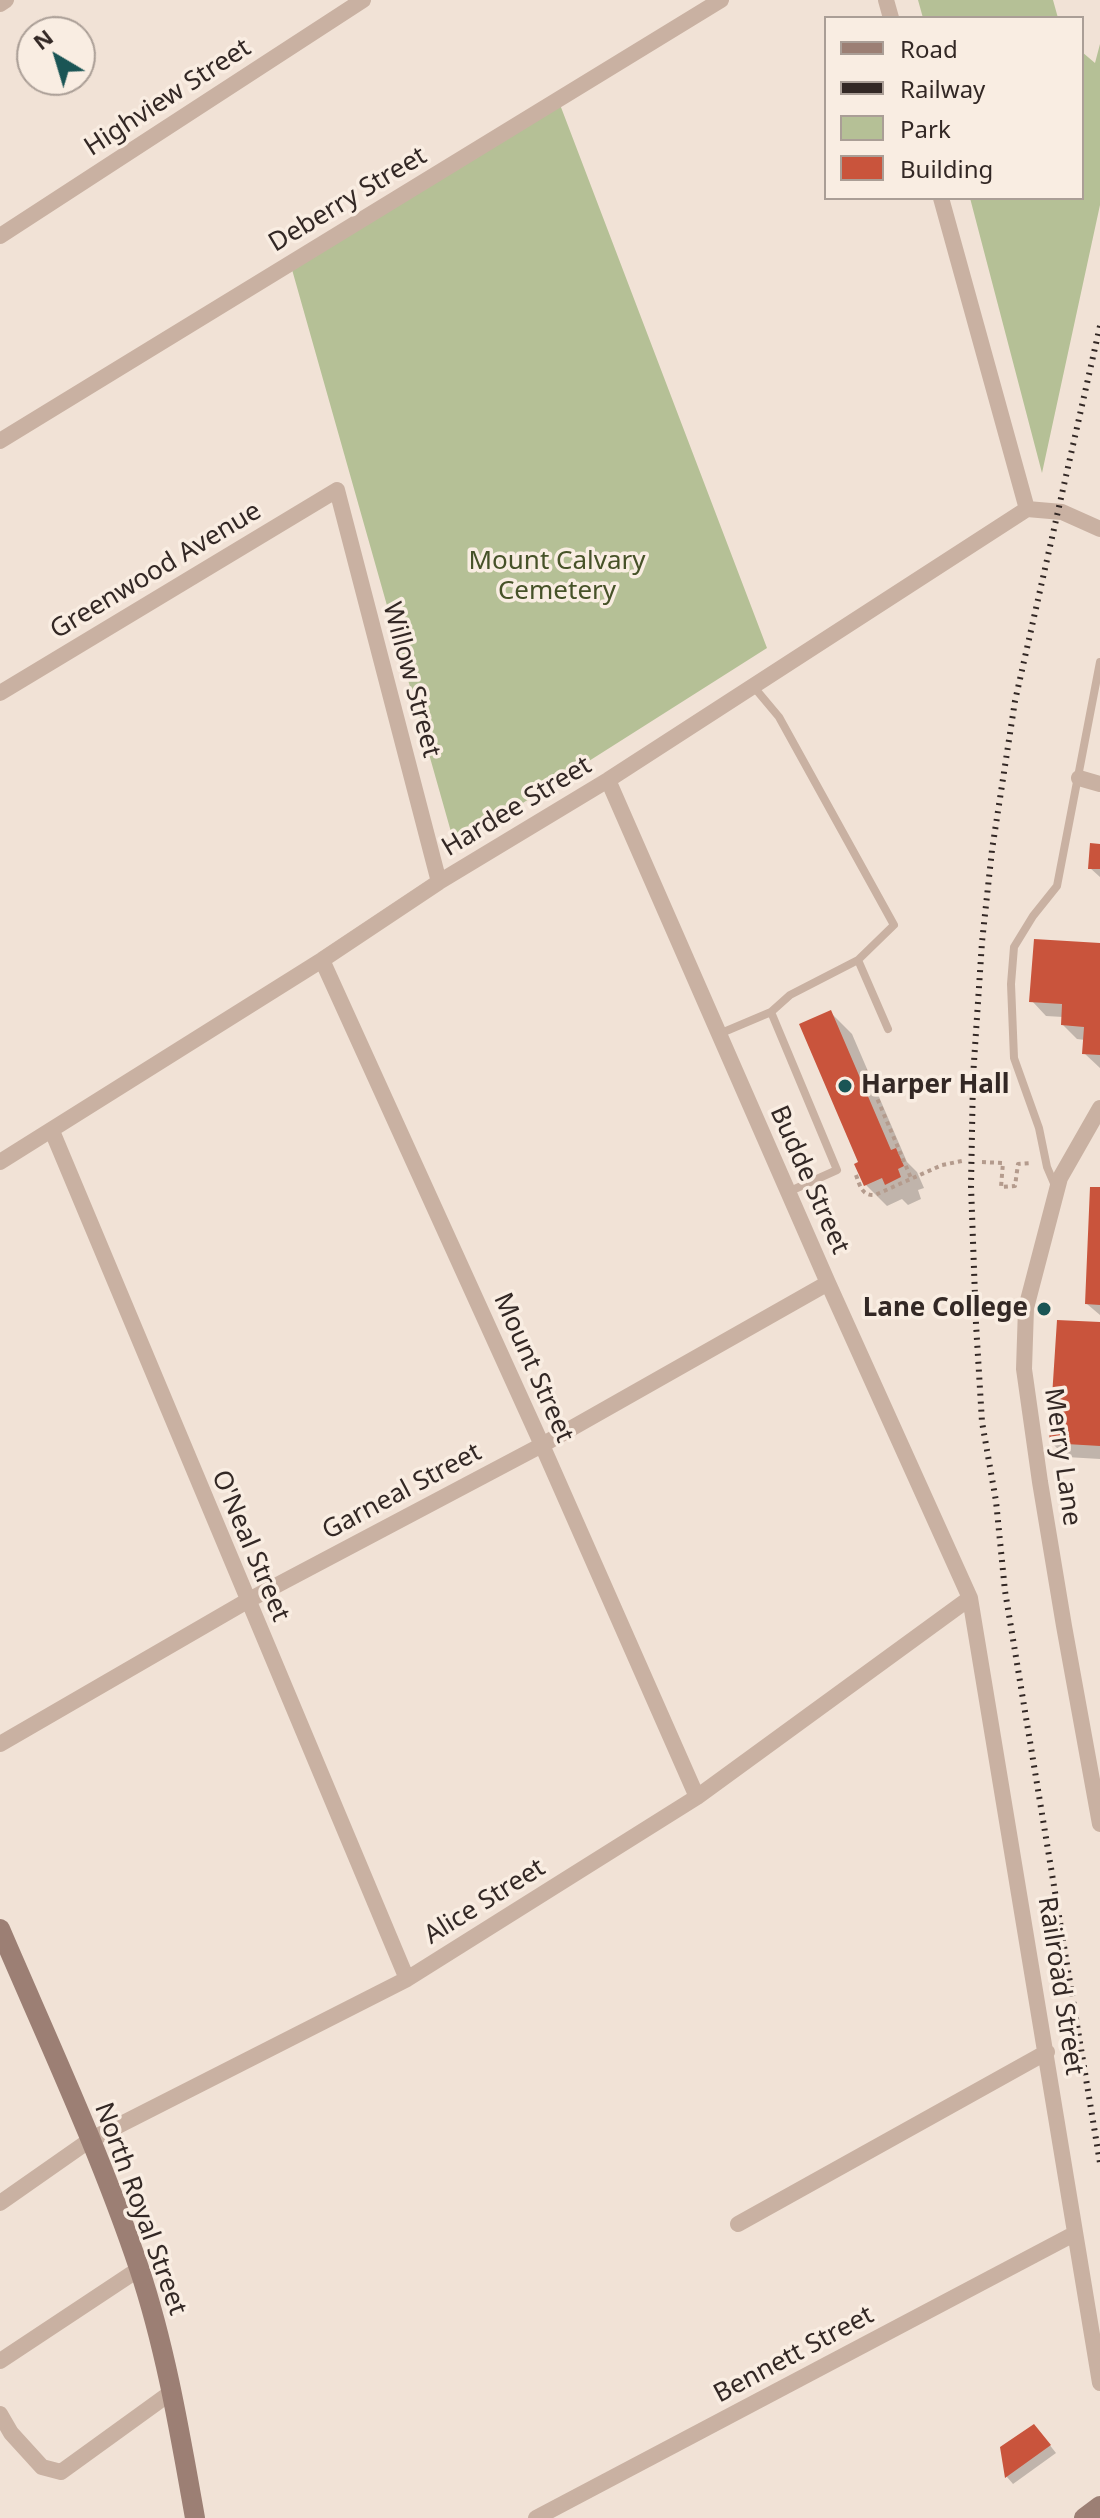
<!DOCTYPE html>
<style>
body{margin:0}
#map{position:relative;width:1100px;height:2518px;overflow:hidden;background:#f1e2d6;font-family:"Noto Sans",sans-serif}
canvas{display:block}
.legend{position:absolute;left:824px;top:16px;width:260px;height:184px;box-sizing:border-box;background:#f9ede2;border:2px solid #aa9e96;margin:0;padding:10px 14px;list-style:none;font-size:24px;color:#332825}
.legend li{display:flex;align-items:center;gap:16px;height:40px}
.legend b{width:40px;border:2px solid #aa9e96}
.north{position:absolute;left:16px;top:16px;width:80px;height:80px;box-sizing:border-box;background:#f9ede2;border:2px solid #aa9e96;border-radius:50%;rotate:322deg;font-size:22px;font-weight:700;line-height:32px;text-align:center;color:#332825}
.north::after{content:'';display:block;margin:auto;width:28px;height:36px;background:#1a5555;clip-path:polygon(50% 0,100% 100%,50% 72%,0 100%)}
</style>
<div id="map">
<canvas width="1100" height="2518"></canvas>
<ul class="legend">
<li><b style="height:10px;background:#9c7f74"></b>Road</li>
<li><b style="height:10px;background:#332825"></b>Railway</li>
<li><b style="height:22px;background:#b5c096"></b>Park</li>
<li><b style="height:22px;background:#c9543c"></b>Building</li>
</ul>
<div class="north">N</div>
</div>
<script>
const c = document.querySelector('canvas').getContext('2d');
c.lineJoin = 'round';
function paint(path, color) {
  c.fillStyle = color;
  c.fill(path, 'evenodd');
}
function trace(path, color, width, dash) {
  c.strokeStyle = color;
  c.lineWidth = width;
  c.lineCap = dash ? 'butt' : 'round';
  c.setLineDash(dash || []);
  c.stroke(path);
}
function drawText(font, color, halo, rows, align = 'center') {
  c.font = font + ' "Noto Sans",sans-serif';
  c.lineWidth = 7;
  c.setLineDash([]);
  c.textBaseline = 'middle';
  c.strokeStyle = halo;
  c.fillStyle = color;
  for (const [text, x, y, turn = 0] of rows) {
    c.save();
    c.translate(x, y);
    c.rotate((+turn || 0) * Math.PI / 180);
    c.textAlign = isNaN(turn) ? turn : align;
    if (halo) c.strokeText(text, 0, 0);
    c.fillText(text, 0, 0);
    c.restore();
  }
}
paint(new Path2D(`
 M918,0H1053L1058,18H923Z
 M1100,44V205L1042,473L970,198H1082V52L1095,63Z
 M559,102L767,648L455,846L291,266Z`), '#b5c096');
paint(new Path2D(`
 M1100,846V877L1090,868Z
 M1100,945V1068L1084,1053L1085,1040L1077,1039L1063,1025V1017L1046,1016L1032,1001Z
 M831,1013L852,1034L907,1162L917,1172L924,1188L918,1190L921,1199L908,1205L902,1199L887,1206L865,1184Z
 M1100,1189V1315L1087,1304Z
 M1100,1324V1459L1066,1457L1051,1442Z
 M1041,2434L1056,2453L1013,2484L1007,2477L1002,2448Z`), '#0003');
paint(new Path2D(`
 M1090,843L1100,844V869H1088Z
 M1034,939L1100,943V1055L1082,1054L1084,1027L1061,1025L1062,1004L1029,1002Z
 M831,1010L891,1150L896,1148L904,1166L898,1169L901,1177L885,1185L882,1178L864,1186L854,1164L858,1162L799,1024Z
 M1090,1187H1100V1305L1085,1304Z
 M1057,1320L1100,1322V1446L1049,1443Z
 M1034,2424L1051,2445L1005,2478L1000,2447Z`), '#c9543c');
trace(new Path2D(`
 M865,1070L911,1178
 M982,1162L1003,1163L1001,1187L1015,1186L1018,1164L1032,1163
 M856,1175C860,1186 862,1196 875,1195L942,1165L962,1161`), '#b49b8d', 4, [4, 4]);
trace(new Path2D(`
 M753,686L779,717L894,925L858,960
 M771,1012L790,995L858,960L888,1029
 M719,1034L771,1012L837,1170L788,1192
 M1056,1188L1047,1167L1039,1128L1014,1058L1011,984L1014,947L1033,916L1057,886L1100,662`), '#c9b1a2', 8);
trace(new Path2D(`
 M886,0L891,18
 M0,4L6,0
 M941,198L1027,509
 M0,236L363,0
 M0,441L721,0
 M0,693L337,490L439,882
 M1079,778L1100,784
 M608,780L828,1283L970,1598L1100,2383
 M322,960L542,1445L697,1797
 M1100,1108L1060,1178L1026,1308L1024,1369L1040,1482L1064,1626L1100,1824
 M52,1131L407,1979
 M0,1162L322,960L439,882L608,780L1027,509L1062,512L1100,529
 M0,1744L247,1601L542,1445L828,1283
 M0,2203L90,2140L407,1979L697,1797L970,1598
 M738,2224L1047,2052
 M0,2361L139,2269
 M0,2414L11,2433L42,2467L61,2472L173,2391
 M536,2518L1074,2234`), '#c9b1a2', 16);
trace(new Path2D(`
 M0,1929C48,2041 100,2152 139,2268C166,2349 180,2434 195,2518
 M1084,2518L1100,2506`), '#9c7f74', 20);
trace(new Path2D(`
 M1100,326L1015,701L992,850L982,942L973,1077L971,1186L976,1324L982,1422L996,1501L1005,1591L1100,2163`), '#332825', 6, [2, 6]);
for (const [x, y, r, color] of [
 [845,1086,8,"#1a5555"],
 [1044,1309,8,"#1a5555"]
]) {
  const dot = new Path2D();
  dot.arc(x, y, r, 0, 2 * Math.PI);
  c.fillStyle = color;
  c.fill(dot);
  trace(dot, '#f9ede2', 3);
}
drawText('26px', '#332825', '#f9ede2', [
 ["Highview Street",168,98,-33],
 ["Deberry Street",348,200,-31],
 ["Greenwood Avenue",156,571,-31],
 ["Willow Street",411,680,75],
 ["Hardee Street",517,807,-31],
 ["Budde Street",809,1180,66],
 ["Mount Street",533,1368,66],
 ["Merry Lane",1062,1457,82],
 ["Garneal Street",402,1492,-28],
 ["O'Neal Street",250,1546,67],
 ["Alice Street",485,1902,-32],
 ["Railroad Street",1060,1986,81],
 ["North Royal Street",140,2209,70],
 ["Bennett Street",794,2355,-28]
]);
drawText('26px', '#465228', '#f9ede2', [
 ["Mount Calvary",557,562],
 ["Cemetery",557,592]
]);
drawText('bold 26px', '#332825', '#f9ede2', [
 ["Harper Hall",861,1086],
 ["Lane College",1028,1309,"right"]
], 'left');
</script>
